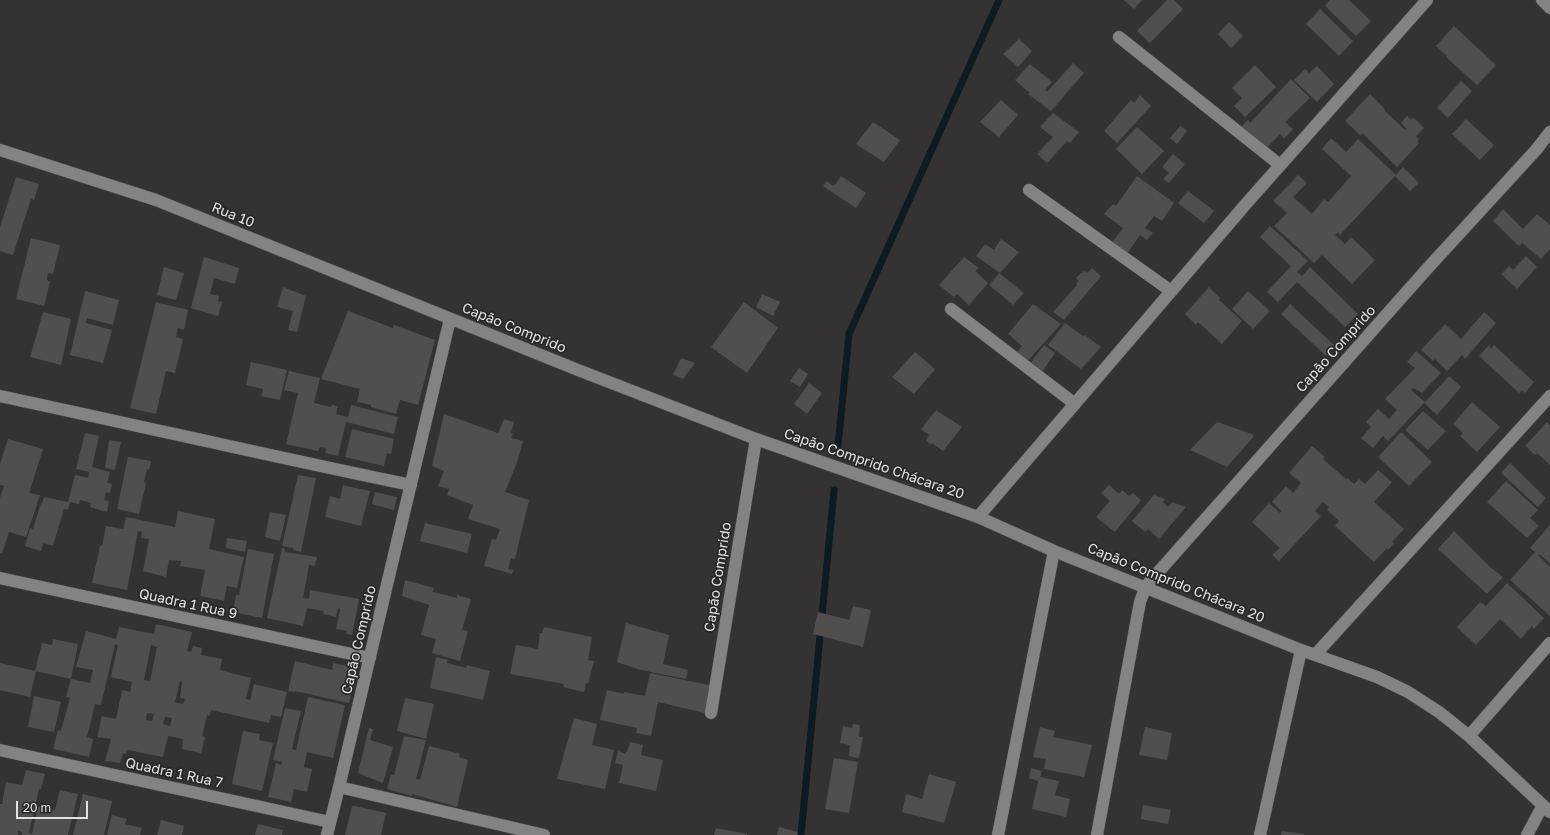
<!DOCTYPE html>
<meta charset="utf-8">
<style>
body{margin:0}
#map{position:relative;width:1550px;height:835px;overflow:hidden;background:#353233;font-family:"Golos Text",sans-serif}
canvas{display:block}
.scale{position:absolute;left:16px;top:801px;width:72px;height:18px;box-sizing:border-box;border:2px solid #e3e1e2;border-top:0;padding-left:5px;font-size:12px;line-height:14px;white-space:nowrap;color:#e3e1e2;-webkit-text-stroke:3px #2b2829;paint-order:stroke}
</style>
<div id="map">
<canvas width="1550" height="835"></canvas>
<div class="scale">20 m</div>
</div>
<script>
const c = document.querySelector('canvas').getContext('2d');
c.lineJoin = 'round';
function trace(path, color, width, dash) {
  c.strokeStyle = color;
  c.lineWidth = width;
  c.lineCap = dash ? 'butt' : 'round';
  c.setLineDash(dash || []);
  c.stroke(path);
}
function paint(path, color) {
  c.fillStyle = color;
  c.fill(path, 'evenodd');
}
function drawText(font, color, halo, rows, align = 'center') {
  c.font = font + ' "Golos Text",sans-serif';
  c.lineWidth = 3.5;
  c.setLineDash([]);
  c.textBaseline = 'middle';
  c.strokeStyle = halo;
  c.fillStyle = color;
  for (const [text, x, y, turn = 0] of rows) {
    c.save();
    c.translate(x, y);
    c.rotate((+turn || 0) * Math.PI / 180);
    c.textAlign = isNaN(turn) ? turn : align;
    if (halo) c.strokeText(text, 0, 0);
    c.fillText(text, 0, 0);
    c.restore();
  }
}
trace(new Path2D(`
 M838,446L849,334L999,0
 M801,835L834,490`), '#0d1c23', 7);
paint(new Path2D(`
 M1124,0H1142L1134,9Z
 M1167,0H1174L1183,9L1150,43L1137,31Z
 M1330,0H1349L1371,21L1356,36L1325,6Z
 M1320,9L1353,41L1339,56L1306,24Z
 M1229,22L1243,36L1231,48L1218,34Z
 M1454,26L1496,65L1477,85L1446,57L1447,56L1436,46Z
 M1019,39L1032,51L1018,67L1003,54Z
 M1073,63L1084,73L1051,111L1028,94L1030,93L1015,80L1030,64L1052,82L1045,90L1047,92Z
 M1255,65L1276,87L1245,117L1234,106L1242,98L1232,88Z
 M1317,66L1334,84L1317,102L1294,80L1305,69L1309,73Z
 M1291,79L1310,98L1285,122L1293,129L1284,139L1280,134L1263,152L1238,130L1248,120L1250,123Z
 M1461,81L1472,91L1448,118L1437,108Z
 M1370,94L1385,109L1384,110L1405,130L1406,128L1401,123L1407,116L1411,120L1413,117L1424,128L1416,136L1419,139L1417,141L1419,143L1397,167L1362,133L1360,135L1345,121Z
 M1140,95L1151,106L1117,143L1104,131L1131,100L1134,103Z
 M1001,100L1018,115L999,137L980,122Z
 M1053,113L1079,132L1070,143L1067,141L1047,163L1037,154L1053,137L1040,127Z
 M1466,119L1494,145L1480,160L1452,134Z
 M873,122L900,140L884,162L856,144Z
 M1180,126L1187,131L1177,144L1170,138Z
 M1137,127L1164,151L1142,174L1116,149Z
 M1331,138L1346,152L1358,139L1396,175L1403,167L1419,183L1410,191L1395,176L1340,235L1338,232L1335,235L1345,244L1351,237L1375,260L1352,284L1322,255L1314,263L1274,226L1287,213L1273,201L1298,175L1307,183L1293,197L1312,214L1324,199L1328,202L1351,176L1322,149Z
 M1173,154L1185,164L1169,183L1163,179L1169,173L1162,167Z
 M841,176L866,193L856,208L823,186L827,181L833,186L834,184L835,185Z
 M1137,176L1174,203L1162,221L1154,216L1145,228L1153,233L1147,240L1140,235L1126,255L1111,244L1123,228L1104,214L1113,204L1116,206Z
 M16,177L39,184L34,200L31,199L13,255L0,251V227Z
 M1188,191L1214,211L1204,223L1178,203Z
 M1503,209L1523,229L1537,214L1550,225V249L1541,259L1522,243L1519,246L1493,221Z
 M1270,226L1308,261L1297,272L1302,276L1310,267L1358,314L1345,327L1297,282L1278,302L1267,292L1291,266L1260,237Z
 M31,238L60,245L53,274L48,273L47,280L50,282L44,306L16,299Z
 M1001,239L1019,252L1000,273L976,256L985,244L994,250Z
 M1526,256L1537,267L1517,289L1501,274L1509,266L1513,270Z
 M204,257L239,268L235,284L214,278L210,294L219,296L218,301L222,302L218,316L191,308Z
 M964,257L979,268L975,271L988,283L969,305L957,294L954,297L939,285Z
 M164,267L184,273L176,300L157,295Z
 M1092,268L1101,276L1064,320L1053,312L1077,285L1076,284L1079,281L1076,278L1081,273H1082L1084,271L1087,273Z
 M999,273L1024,293L1013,305L989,285Z
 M283,287L306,296L297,332L288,330L293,311L277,307Z
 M1209,287L1220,298L1219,300L1242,321L1222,344L1198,322L1196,325L1185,314Z
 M85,291L119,300L113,325L87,318L86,323L112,330L103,363L70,355Z
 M1248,291L1270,311L1253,329L1232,309Z
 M762,294L780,302L773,316L756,307Z
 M156,302L188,310L184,330L178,328L176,337L183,339L175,373L166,371L156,414L130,408Z
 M744,302L778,328L747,373L711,347Z
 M1033,304L1061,324L1022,367L1012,358L1022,346L1008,334Z
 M1290,304L1335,346L1326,356L1281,314Z
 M348,311L393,328L394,325L435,340L418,405L400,400L396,414L371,407V405L357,402L360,389L321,379Z
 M43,312L71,319L61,365L30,357Z
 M1484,312L1496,323L1465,359L1462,355L1447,371L1435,359L1433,361L1421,350L1445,324L1461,339Z
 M1065,323L1083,336L1085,335L1101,347L1081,369L1048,345Z
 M1044,345L1055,353L1039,376L1027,368Z
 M1489,345L1491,349L1494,345L1534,382L1525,393L1522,390L1519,393L1479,356Z
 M1416,351L1441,373L1422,393L1414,388L1411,390L1425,402L1449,376L1461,387L1437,415L1424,403L1388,441L1383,436L1373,448L1361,438L1371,427L1366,422L1378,409L1389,419L1397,410L1385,399L1415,368L1407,362Z
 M915,352L935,369L914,394L892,377Z
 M681,358L695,363L683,379L673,375Z
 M251,362L287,370L280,400L261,396L263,389L246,385Z
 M799,368L808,374L800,387L790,381Z
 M289,371L320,378L314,403L331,407L332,405L338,406L336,414L348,417L351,405L398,417L394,434L346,422L338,456L325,453L326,448L320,447L318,451L286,444L298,393L284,390Z
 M809,383L822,393L807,414L794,404Z
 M1472,402L1500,427L1477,452L1460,436L1463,433L1453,424Z
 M936,410L962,427L943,451L932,443L931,445L926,440L929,435L921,429Z
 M1423,411L1446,431L1428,450L1405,430Z
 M444,414L498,433L504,419L514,422L511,433L513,434L511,438L523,441L517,462L505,492L529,500L515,559L511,558L508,569L513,570L512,574L484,566L492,539L496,540L500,529L468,519L473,505L447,495L449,489L438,486L444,471L432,466Z
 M1217,422L1252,434L1254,436L1227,467L1190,450Z
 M1547,422L1550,425V465L1537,453L1535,455L1525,446Z
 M352,429L394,439L391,454L387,453L384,466L345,457Z
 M1401,432L1432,462L1409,486L1378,457Z
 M85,433L99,436L92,467L110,472L107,483L112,484L110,493L106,492L104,500L109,501L107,512L90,507L91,503L80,500L79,504L70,502L68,510L64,509L53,546L43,543L41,551L25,546L30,528L33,529L41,503H42L44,497L68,502L75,475L88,478L89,472L76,469Z
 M8,439L43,449L29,493L40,495L26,537L9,532L2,554L0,553V498L4,486L0,485V464Z
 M109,440L121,442L115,470L105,468Z
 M1312,446L1325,457L1323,459L1346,479L1347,478L1354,484L1359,479L1365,484L1378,470L1392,482L1374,502L1404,529L1392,542L1394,543L1388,550L1387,548L1374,562L1335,526L1339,521L1327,510L1329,507L1323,502L1315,511L1321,516L1279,561L1272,555L1280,548L1252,522L1269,503L1280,513L1281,511L1272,502L1286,486L1293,493L1301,483L1289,473Z
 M128,457L151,461L149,470L147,469L144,482L146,483L139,514L117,509Z
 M1510,463L1546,498L1538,507L1501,473Z
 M298,475L316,478L301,552L293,550V548L282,546Z
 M1506,481L1538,510L1530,518L1539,526L1527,538L1487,502Z
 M343,485L370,491L361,526L325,517L330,496L340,499Z
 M1109,485L1119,494L1122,490L1129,496L1133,493L1141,500L1115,532L1096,517L1110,501L1101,493Z
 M375,492L397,497L394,510L372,504Z
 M1154,495L1165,499L1163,502L1168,507L1172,502L1186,507L1159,539L1148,529L1145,532L1132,521Z
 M178,511L215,519L209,549L244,557L237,588L227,586L224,601L200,596L205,570L180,566L181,561L169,560L166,577L143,571L149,539L141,538L142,532L138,531L127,590L92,583L100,546H102L106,526L123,529L126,517L175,527Z
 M270,512L286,515L280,541L265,537Z
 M425,523L472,534L467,553L420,541Z
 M1550,525V563L1539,554L1538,555L1550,567V616L1510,580L1535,552L1530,548Z
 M1454,531L1490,567L1503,577L1487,594L1438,549Z
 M227,538L247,541L245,552L226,548Z
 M282,548L285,549V552L317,557L315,566L309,565L303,598L309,599L310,590L359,599L352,635L346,634L347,631L336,629L340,609L338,608L336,617L323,614L324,611L307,608L303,626L267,618Z
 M248,549L274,554L262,618L233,612L236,595H239Z
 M405,580L434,588L433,592L457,598V595L471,599L462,630L468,631L460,661L432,653L436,639L421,635L429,605L402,596Z
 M1507,583L1544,618L1534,629L1532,626L1521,639L1500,619L1476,645L1457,627L1480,602L1486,606Z
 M853,606L871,610L863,647L813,634L818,612L849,620Z
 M626,623L669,635L663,664L688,670L686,679L641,670L617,662Z
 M156,624L192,632L187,651L191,652L193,646L202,648L201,655L222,659L220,670L251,678L246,699L250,700L254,684L287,692L281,717L271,715L269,723L211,710L210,716L207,715L202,736L205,737L201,753L182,749L183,739L168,736L163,757L128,750L126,754L123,753L120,763L105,761L111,739L97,737L102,716L116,719L122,690L130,692L132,682L111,677L118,645L115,644L101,705L95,704L87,737L93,739L89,757L53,749L58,730L61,731L70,698L66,697L71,679L90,683L93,670L76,667L86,631L116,639L119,627L154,634ZM151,645L157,647L150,681L144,680ZM180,681L182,682L180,698L185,699L183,704L175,702ZM147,713L154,714L152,721L146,720ZM165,717L172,718L170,726L163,724Z
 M544,627L592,637L588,660L594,661L588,684L586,683L584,692L563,687L564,684L510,674L516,645L538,649L540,633H542Z
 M53,639L78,644L71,679L35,671L42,643L52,645Z
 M436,657L448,660L447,663L466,668L467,665L490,671L483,700L430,688Z
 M295,661L332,670L333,663L357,668L349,703L295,691V692L288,691Z
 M0,663L36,671L30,697L0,690Z
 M650,673L714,686L709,714L658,702L651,736L636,733L637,728L600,720L607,690L624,694V692L645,696Z
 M34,696L61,702L54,732L28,727Z
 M308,697L345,705L333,758L307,752L304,767L312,769L307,792L294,789L291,802L268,797L276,763L281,765L282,762L273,760L285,708L301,711L292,749L296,750Z
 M405,698L434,704L426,739L397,731Z
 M574,718L597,724L592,745L614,750L605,789L557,779Z
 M853,724L860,725L859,737H863L859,758L849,756L850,745L840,743L843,726L852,728Z
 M1040,727L1055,731L1053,737L1092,745L1084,777L1044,769L1046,759L1033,757Z
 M1145,727L1172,733L1167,760L1139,755Z
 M369,728L373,729L370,740L393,747L383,783L358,773Z
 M243,731L260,734L259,740L273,743L262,791L232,784Z
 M404,736L426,740L416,779L420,780L429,746L460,754L459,757L468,760L457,807L412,794V796L387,789L391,774L394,775Z
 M630,742L643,745L641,755L663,760L656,791L619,783L623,765L615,763L618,751L625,754L626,752H627Z
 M834,758L858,762L849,813L825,809Z
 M1031,768L1042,771L1040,777L1059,781L1055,795L1070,799L1066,817L1032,809L1038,781L1029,778Z
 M26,770L45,774L41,789H39L29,833L32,834L38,806L55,810L60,790L78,794L68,835H22V832L18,831V835H0V804H2L6,782L22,785Z
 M929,774L956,782L944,823L902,812L906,794L922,799Z
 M83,794L112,801L104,835H73Z
 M1143,805L1171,810L1168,824L1141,819Z
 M352,806H355L386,813L381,835H345Z
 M112,815L127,819L125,824L142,828L140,835H107Z
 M161,820L184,826L182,835H157Z
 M258,824L283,830L282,835H255Z
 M779,827L798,832L797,835H777Z
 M716,828L747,834V835H714Z
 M1282,831L1304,834V835H1281Z`), '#514e4e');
const minor = new Path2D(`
 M1542,0L1550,8
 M1119,37L1280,165
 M0,150L156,200L578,370L756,439L978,517L1054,551L1301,650L1377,677L1408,692L1439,712L1469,736L1550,812
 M1029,190L1171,291
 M951,309L1075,404
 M0,396C137,425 274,457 411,485
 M978,517L1245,205L1427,0
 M0,578L370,658
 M1315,655L1550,396
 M711,713L756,439
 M1469,736L1550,643
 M0,750L330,822
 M339,787L544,835
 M327,835L339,787L450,319
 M998,835L1054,551
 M1097,835L1140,602L1146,586L1426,270L1536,150L1550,132
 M1260,835L1301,650
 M1527,835L1543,805`);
trace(minor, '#504e4f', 13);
trace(minor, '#858283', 12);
drawText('14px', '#e3e1e2', '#2b2829', [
 ["Rua 10",233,215,22],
 ["Capão Comprido",514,328,22],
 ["Capão Comprido",1336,349,-48],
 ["Capão Comprido Chácara 20",874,464,19],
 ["Capão Comprido",718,577,-81],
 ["Capão Comprido Chácara 20",1176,583,22],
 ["Quadra 1 Rua 9",188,604,12],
 ["Capão Comprido",359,640,-77],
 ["Quadra 1 Rua 7",174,773,12]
]);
</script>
